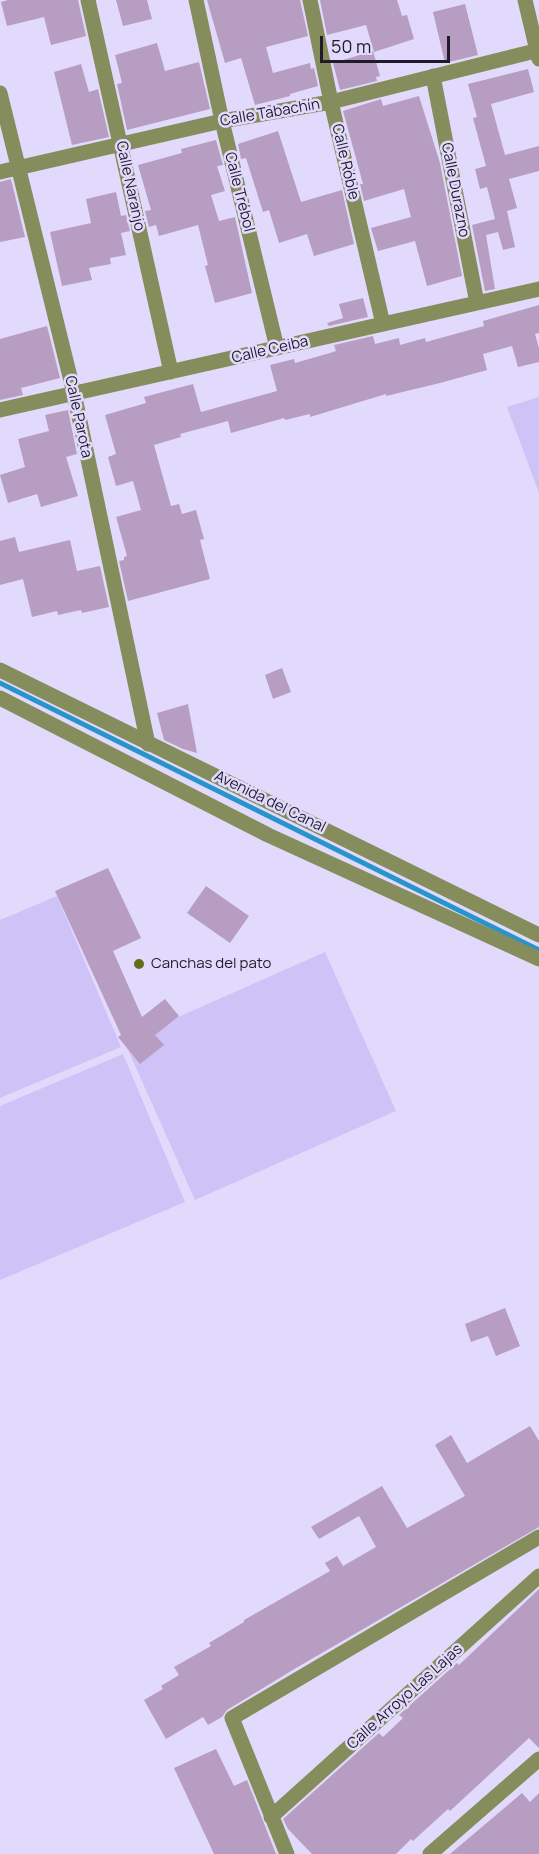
<!DOCTYPE html>
<meta charset="utf-8">
<style>
body{margin:0}
#map{position:relative;width:539px;height:1854px;overflow:hidden;background:#e2dafc;font-family:Manrope,sans-serif}
canvas{display:block}
.scale{position:absolute;left:320px;top:36px;width:130px;height:27px;box-sizing:border-box;border:3px solid #1f1b2a;border-top:0;padding-left:8px;font-size:18px;line-height:21px;white-space:nowrap;color:#1f1b2a;-webkit-text-stroke:4px #e2dafc;paint-order:stroke}
</style>
<div id="map">
<canvas width="539" height="1854"></canvas>
<div class="scale">50 m</div>
</div>
<script>
const c = document.querySelector('canvas').getContext('2d');
c.lineJoin = 'round';
function paint(path, color) {
  c.fillStyle = color;
  c.fill(path, 'evenodd');
}
function trace(path, color, width, dash) {
  c.strokeStyle = color;
  c.lineWidth = width;
  c.lineCap = dash ? 'butt' : 'round';
  c.setLineDash(dash || []);
  c.stroke(path);
}
function drawText(font, color, halo, rows, align = 'center') {
  c.font = font + ' Manrope,sans-serif';
  c.lineWidth = 5;
  c.setLineDash([]);
  c.textBaseline = 'middle';
  c.strokeStyle = halo;
  c.fillStyle = color;
  for (const [text, x, y, turn = 0] of rows) {
    c.save();
    c.translate(x, y);
    c.rotate((+turn || 0) * Math.PI / 180);
    c.textAlign = isNaN(turn) ? turn : align;
    if (halo) c.strokeText(text, 0, 0);
    c.fillText(text, 0, 0);
    c.restore();
  }
}
paint(new Path2D(`
 M539,397V493L507,407Z
 M57,896L121,1047L0,1098V920Z
 M325,952L396,1111L195,1200L124,1041Z
 M123,1054L185,1202L0,1280V1106Z`), '#cfc2f6');
trace(new Path2D(`
 M0,683L539,950`), '#2994ca', 5);
paint(new Path2D(`
 M8,0H78L86,36L51,45L44,17L7,26L1,2Z
 M116,0H147L152,19L123,26Z
 M207,0H300L308,36L266,47L273,73L310,63L311,69L314,68L318,86L290,94V96L255,105L241,58L225,63Z
 M320,0H397L402,16L407,15L414,39L374,52L366,25L327,35Z
 M465,4L478,55L445,63L433,12Z
 M157,43L165,71L199,62L210,109L127,130L117,84L122,83L115,55Z
 M373,51L380,76L376,77L377,81L340,90L333,63Z
 M81,64L89,92L98,89L109,137L72,145L54,72Z
 M528,69L534,92L491,104L505,155L539,146V171L509,179L517,208L507,211L515,247L503,250L498,232L486,235L495,289L485,291L472,225L495,219L487,187L480,189L475,169L486,166L473,118L477,117L468,84Z
 M419,96L440,163L462,276L427,286L415,241L378,251L371,228L411,217L404,189L364,201L360,184H363L343,111L381,99L383,106Z
 M278,131L301,202L342,190L354,244L314,256L307,234L279,243L269,210L263,212L246,158L241,159L238,144Z
 M216,140L223,165L217,166L225,191L211,195L219,221L235,217L252,293L215,303L205,266L208,265L198,225L159,236L156,225L149,227L145,211L151,210L138,165L182,153L181,149Z
 M11,179L25,237L0,242V182Z
 M116,192L121,216L126,215L130,231L121,233L126,255L110,258L111,264L89,268L92,280L62,286L50,232L91,223L86,199Z
 M363,298L368,317L329,326L327,323L343,318L339,304Z
 M539,305V333L535,334L539,348V362L518,367L512,346L483,354L487,370L440,383L386,396V394L310,417V414L285,420L284,418L231,433L228,421L180,434L181,437L154,445L171,506L179,504L182,514L196,510L204,539L200,540L210,579L128,601L119,561L124,560V557L127,556L116,517L141,510L133,481L116,486L108,457L116,454L105,415L146,403L144,397L193,384L201,412L277,391L270,365L294,359L295,363L330,353L336,351L334,345L373,336L375,344L399,338L400,345L425,338L426,342L484,326L483,321Z
 M47,326L60,378L21,388L23,395L0,400V339Z
 M68,410L77,454L66,457L78,496L41,507L37,494L8,503L0,475L25,467L18,439L49,431L45,415Z
 M15,537L19,552L70,540L77,571L100,566L109,607L82,613L81,610L58,615L57,611L32,617L23,579L0,585V541Z
 M282,668L291,692L273,699L265,675Z
 M188,704L197,753L183,749L164,740L157,713Z
 M108,868L141,938L113,951L142,1017L165,999L179,1016L155,1035L164,1045L140,1064L118,1037L121,1035L55,891Z
 M206,886L249,916L230,943L187,913Z
 M505,1308L520,1346L496,1356L488,1336L471,1342L465,1324Z
 M530,1426L539,1441V1527L296,1668L227,1710L222,1717L208,1725L203,1717L166,1739L144,1700L163,1689L161,1686L179,1675L174,1667L211,1646L209,1643L244,1622V1620L330,1571L325,1563L337,1556L343,1566L376,1547L359,1516L319,1539L311,1527L382,1486L407,1528L465,1496L435,1445L451,1435L467,1463Z
 M539,1589V1748L529,1738L450,1811L448,1809L413,1841L411,1839L396,1854H312L288,1829L283,1819L379,1733L383,1737L403,1718L399,1715L457,1663L459,1665Z
 M216,1749L234,1786L247,1780L276,1854H214L174,1768Z
 M522,1793L530,1802L539,1793V1854H450Z`), '#b79dc1');
trace(new Path2D(`
 M88,0L171,372
 M196,0L222,121L277,348
 M310,0L331,102L383,324
 M525,0L539,59
 M433,76L477,303
 M0,93L74,393L148,744
 M0,172L222,121L331,102L539,50
 M0,410L539,289
 M0,698L268,835L539,959
 M271,1817L539,1576
 M287,1854L232,1718L539,1537
 M430,1854L539,1759`), '#858d5d', 15);
trace(new Path2D(`
 M0,670L539,935`), '#858d5d', 15);
for (const [x, y, r, color] of [
 [139,964,6,"#626d14"]
]) {
  const dot = new Path2D();
  dot.arc(x, y, r, 0, 2 * Math.PI);
  c.fillStyle = color;
  c.fill(dot);
  trace(dot, '#e2dafc', 2);
}
drawText('15px', '#1f1b2a', '#e2dafc', [
 ["Calle Tabachín",270,113,-10],
 ["Calle Róble",345,162,77],
 ["Calle Naranjo",130,186,78],
 ["Calle Durazno",455,190,79],
 ["Calle Trébol",239,192,76],
 ["Calle Ceiba",270,350,-13],
 ["Calle Parota",78,417,78],
 ["Avenida del Canal",270,802,26],
 ["Calle Arroyo Las Lajas",405,1697,-42]
]);
drawText('15px', '#1f1b2a', '#e2dafc', [
 ["Canchas del pato",151,964]
], 'left');
</script>
